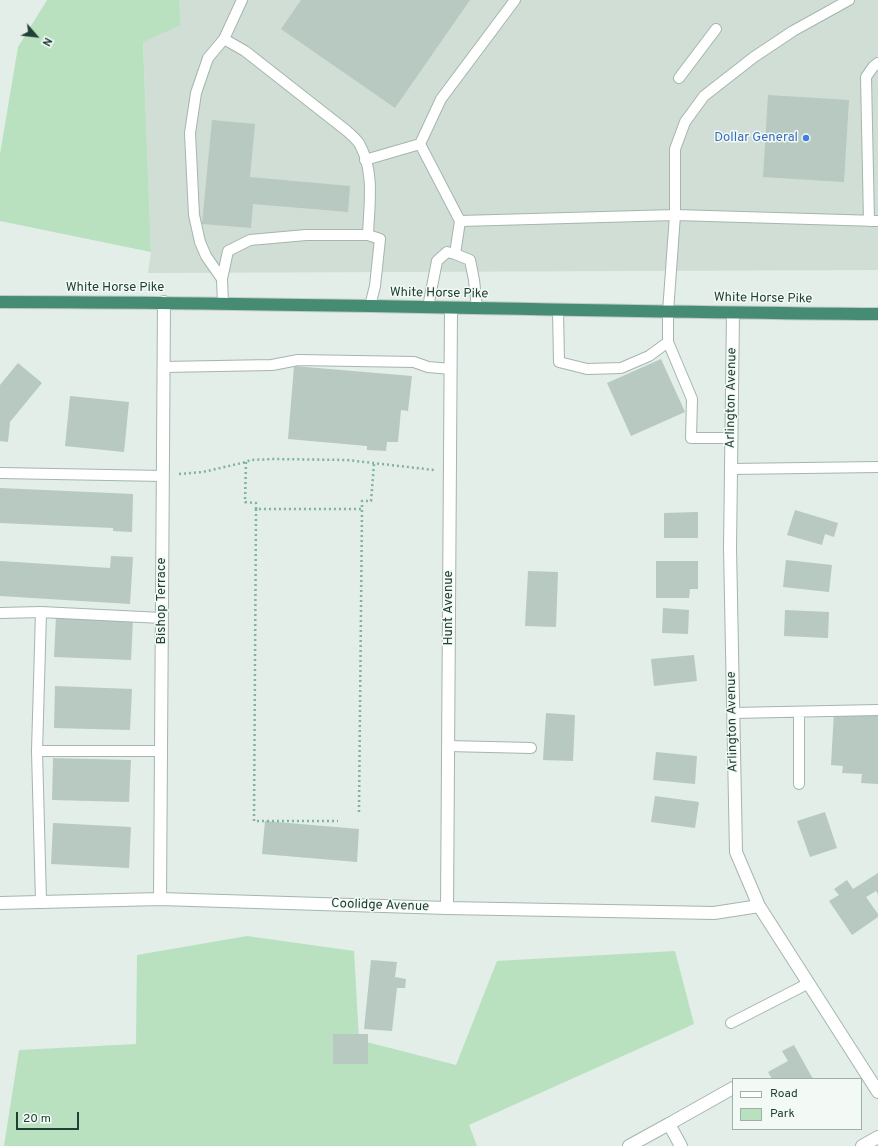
<!DOCTYPE html>
<style>
body{margin:0}
#map{position:relative;width:878px;height:1146px;overflow:hidden;background:#e2eee7;font-family:Overpass,sans-serif}
canvas{display:block}
.legend{position:absolute;left:732px;top:1078px;width:130px;height:52px;box-sizing:border-box;background:#f3faf6;border:1px solid #9fb0a9;margin:0;padding:5px 7px;list-style:none;font-size:12px;color:#204035}
.legend li{display:flex;align-items:center;gap:8px;height:20px}
.legend b{width:20px;border:1px solid #9fb0a9}
.north{position:absolute;left:16px;top:16px;width:40px;height:40px;-webkit-text-stroke:3px #f3faf6;paint-order:stroke;rotate:118deg;font-size:11px;font-weight:700;line-height:16px;text-align:center;color:#204035}
.north::after{content:'';display:block;margin:auto;width:14px;height:18px;background:#204035;clip-path:polygon(50% 0,100% 100%,50% 72%,0 100%)}
.scale{position:absolute;left:16px;top:1112px;width:63px;height:18px;box-sizing:border-box;border:2px solid #204035;border-top:0;padding-left:5px;font-size:12px;line-height:14px;white-space:nowrap;color:#204035;-webkit-text-stroke:3px #f3faf6;paint-order:stroke}
</style>
<div id="map">
<canvas width="878" height="1146"></canvas>
<ul class="legend">
<li><b style="height:5px;background:#fff"></b>Road</li>
<li><b style="height:11px;background:#b9e1c0"></b>Park</li>
</ul>
<div class="north">N</div>
<div class="scale">20 m</div>
</div>
<script>
const c = document.querySelector('canvas').getContext('2d');
c.lineJoin = 'round';
function paint(path, color) {
  c.fillStyle = color;
  c.fill(path, 'evenodd');
}
function trace(path, color, width, dash) {
  c.strokeStyle = color;
  c.lineWidth = width;
  c.lineCap = dash ? 'butt' : 'round';
  c.setLineDash(dash || []);
  c.stroke(path);
}
function drawText(font, color, halo, rows, align = 'center') {
  c.font = font + ' Overpass,sans-serif';
  c.lineWidth = 3;
  c.setLineDash([]);
  c.textBaseline = 'middle';
  c.strokeStyle = halo;
  c.fillStyle = color;
  for (const [text, x, y, turn = 0] of rows) {
    c.save();
    c.translate(x, y);
    c.rotate((+turn || 0) * Math.PI / 180);
    c.textAlign = isNaN(turn) ? turn : align;
    if (halo) c.strokeText(text, 0, 0);
    c.fillText(text, 0, 0);
    c.restore();
  }
}
paint(new Path2D(`
 M179,0H878V270L148,273L151,252L143,41L181,25Z`), '#d0ded6');
paint(new Path2D(`
 M47,0H179L181,25L143,42L151,252L0,221V154L18,47Z
 M247,936L354,951L359,1040L456,1065L497,961L675,951L694,1024L469,1125L477,1146H4L19,1050L136,1044L137,955Z`), '#b9e1c0');
paint(new Path2D(`
 M301,0H470L395,108L281,29Z
 M768,95L849,100L844,182L763,177Z
 M212,120L255,124L250,177L350,186L348,212L253,204L251,228L202,224Z
 M661,359L685,412L631,436L607,383Z
 M18,363L42,383L10,422L8,442L0,441V385Z
 M294,366L412,376L408,411L401,410L398,442H387L386,451L367,450V446L288,439Z
 M70,396L129,402L124,452L65,446Z
 M0,488L133,494L132,532L113,531V528L0,523Z
 M795,510L838,523L834,537L825,534L822,545L787,535Z
 M698,512V538H664V513Z
 M111,556L133,557L130,604L0,596V561L110,568Z
 M786,560L832,565L829,592L783,587Z
 M656,561H698V589H690L689,598H656Z
 M528,571L558,572L556,627L525,626Z
 M663,608L689,610L688,634L662,633Z
 M785,610L829,612L828,638L784,636Z
 M56,616L133,618L131,660L54,657Z
 M694,655L697,681L654,686L651,659Z
 M55,686L132,689L130,730L54,728Z
 M834,712L878,715V784L861,783L862,774L842,773L843,766L831,765Z
 M546,713L575,715L573,761L543,760Z
 M656,752L697,756L695,784L653,780Z
 M53,758L131,760L129,802L52,800Z
 M655,796L699,802L695,828L651,822Z
 M825,812L837,848L810,857L797,821Z
 M265,821L359,829L357,862L262,854Z
 M53,823L131,827L129,868L51,864Z
 M878,873V894L876,891L866,897L878,914V917L852,935L829,901L839,895L834,889L847,880L853,889Z
 M371,960L397,962L395,977L406,979L405,988H397L392,1031L364,1029Z
 M333,1034H368V1064H333Z
 M794,1045L813,1079H772L768,1072L788,1061L782,1051Z`), '#b7c9c0');
const service = new Path2D(`
 M224,39L242,0
 M679,78L716,29
 M365,160L420,144
 M460,221L675,215V149L685,122L704,96L754,57L793,31L849,0
 M869,221L866,77L873,67L878,63
 M455,254L460,221L420,144L441,99L515,0
 M222,279L206,256L200,242L194,215L190,133L196,93L208,58L224,39L245,51L347,131C351,135 358,140 360,145C375,173 369,205 368,235
 M223,303L222,279L228,251L250,240L306,235H368L380,239L375,286L370,306
 M428,307L437,261L447,252L455,254L470,260L474,280L477,308
 M558,310L559,362L587,369L621,368L649,356L668,342V312L675,215L878,221
 M668,342L692,399L691,438H731
 M164,367L272,365L298,360L414,362L428,367L451,369
 M731,469L878,467
 M0,473L163,476
 M41,612L162,618
 M0,613L41,612L37,751H161
 M733,713L878,710
 M448,746L531,748
 M37,751L41,901
 M799,784V712
 M731,1023L809,983`);
const minor = new Path2D(`
 M733,313L730,548L736,852L759,906L878,1092
 M160,899L164,302
 M0,903L160,899L447,908L714,913L759,906
 M447,908L451,308
 M669,1124L733,1088
 M629,1146L669,1124L681,1146`);
const tertiary = new Path2D(`
 M862,1146L878,1137`);
const trunk = new Path2D(`
 M0,302C293,302 585,312 878,314`);
trace(service, '#a4b6ae', 12);
trace(minor, '#a4b6ae', 14);
trace(tertiary, '#a4b6ae', 14);
trace(trunk, '#c1cac6', 14);
trace(new Path2D(`
 M246,462L245,502L256,503V509H362V501H371L374,464
 M179,474L203,472L246,462L250,460L273,459L347,460L434,470
 M256,509L254,821H338
 M359,812L362,509`), '#7fb49f', 2.5, [2, 3]);
trace(service, '#fff', 10);
trace(minor, '#fff', 12);
trace(tertiary, '#fff', 12);
trace(trunk, '#468c74', 12);
for (const [x, y, r, color] of [
 [806,138,4,"#3f7fe0"]
]) {
  const dot = new Path2D();
  dot.arc(x, y, r, 0, 2 * Math.PI);
  c.fillStyle = color;
  c.fill(dot);
  trace(dot, '#f3faf6', 1.5);
}
drawText('13px', '#366cbe', '#f3faf6', [
 ["Dollar General",798,138]
], 'right');
drawText('13px', '#204035', '#f3faf6', [
 ["White Horse Pike",115,288],
 ["White Horse Pike",439,294,1],
 ["White Horse Pike",763,299,1],
 ["Arlington Avenue",732,398,-89],
 ["Bishop Terrace",162,601,-90],
 ["Hunt Avenue",449,608,-90],
 ["Arlington Avenue",733,722,-91],
 ["Coolidge Avenue",380,906,2]
]);
</script>
